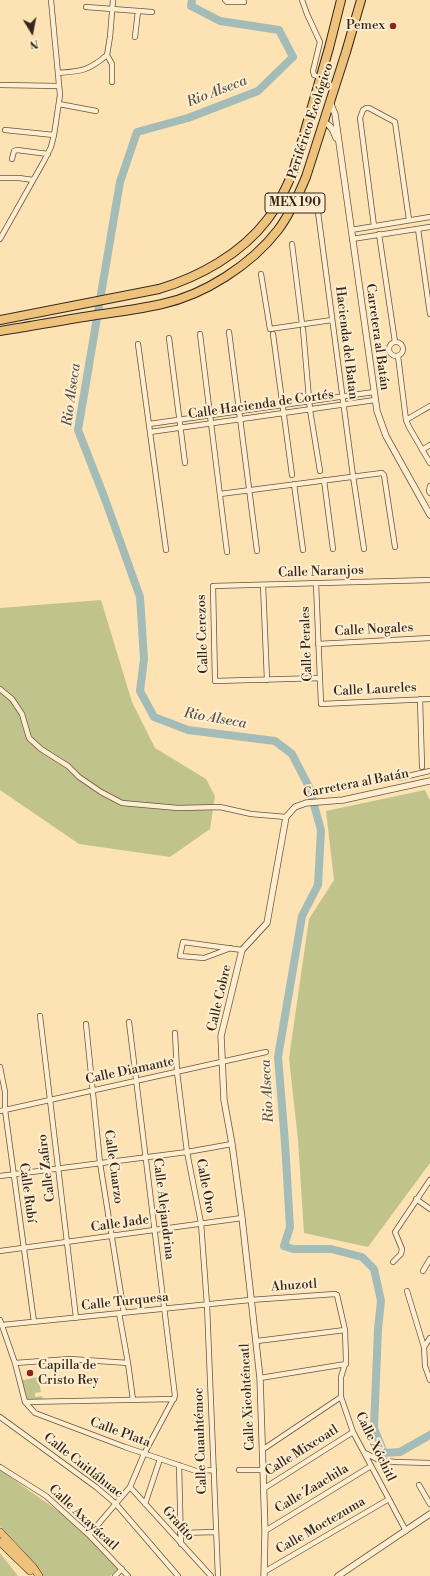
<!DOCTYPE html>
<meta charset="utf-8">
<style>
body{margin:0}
#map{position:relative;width:430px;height:1576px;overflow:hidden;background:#fde3b3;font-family:"Libre Bodoni",serif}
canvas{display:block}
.north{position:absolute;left:12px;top:12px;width:40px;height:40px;-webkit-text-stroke:3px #feedce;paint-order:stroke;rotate:170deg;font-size:11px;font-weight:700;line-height:16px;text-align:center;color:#33271e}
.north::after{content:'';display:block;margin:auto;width:14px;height:18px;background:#33271e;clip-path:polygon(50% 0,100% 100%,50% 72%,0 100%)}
</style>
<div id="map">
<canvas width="430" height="1576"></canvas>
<div class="north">N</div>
</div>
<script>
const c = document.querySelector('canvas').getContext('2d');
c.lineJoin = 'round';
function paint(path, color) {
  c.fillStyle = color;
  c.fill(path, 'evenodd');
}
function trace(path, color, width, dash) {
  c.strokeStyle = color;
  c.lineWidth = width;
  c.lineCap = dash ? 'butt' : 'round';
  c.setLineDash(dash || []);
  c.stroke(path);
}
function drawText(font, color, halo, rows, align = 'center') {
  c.font = font + ' "Libre Bodoni",serif';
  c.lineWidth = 4;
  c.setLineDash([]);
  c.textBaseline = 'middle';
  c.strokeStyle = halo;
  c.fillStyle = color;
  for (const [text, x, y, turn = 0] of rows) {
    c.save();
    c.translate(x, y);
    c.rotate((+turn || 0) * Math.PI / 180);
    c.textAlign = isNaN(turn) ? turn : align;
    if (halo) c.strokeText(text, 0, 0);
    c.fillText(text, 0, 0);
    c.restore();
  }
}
paint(new Path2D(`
 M101,600L132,702L155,748L206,779L215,796L210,829L170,857L79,844L0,790V608Z
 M425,790L430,800V1163L368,1247L304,1233L298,1140L289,1058L309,919L334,880L326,811Z
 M38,1377L41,1392L35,1393V1397L42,1396L43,1401H28L21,1379L24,1380Z
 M0,1470L91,1534L118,1569L110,1576H42L24,1551L0,1526Z
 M0,1553L18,1576H0Z`), '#c0c38b');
trace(new Path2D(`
 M192,0L191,6L220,21L279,30L293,57L258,91L188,118L137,132L120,182L78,430L105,499L140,597L144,659L140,691L154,717L188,730L275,741L292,754L309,787L321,830L318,885L302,916L278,1057L285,1143L290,1227L284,1246L293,1249H331L362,1257L374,1269L381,1301L378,1329L374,1428L384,1453L400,1452L430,1435`), '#a3bcb7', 8);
const minor = new Path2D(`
 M225,0L227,2H244
 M302,0L307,14L320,42L313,71L314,75L321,78
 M86,7L152,12
 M135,37L138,11
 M107,55L112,64V82
 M58,73C82,71 88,71 107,55L110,37L113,0
 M0,85L59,86
 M59,104L96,111
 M5,130L54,135
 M12,159L14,151L17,150L48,154
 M0,178H19L33,180
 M318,212L353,476L364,549
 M374,226L360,118L363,110L366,108H369L395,122L409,220
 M418,229L430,314
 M351,230L430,217
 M379,234L395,342
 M0,239L44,161L51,147L54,135L60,95L51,0
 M352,239L430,227
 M292,244L302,324
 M261,274L270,329L332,320
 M303,329L310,410L320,471
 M229,332L257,551
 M200,334L227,552
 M273,334L292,475
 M169,338L185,463
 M389 349a7 7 0 1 1 14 0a7 7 0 1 1-14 0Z
 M138,344L166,550
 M398,356L406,420L409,427L430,463
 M406,420L430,406
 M149,424L374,392
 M150,432L375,400
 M422,450L430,445
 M324,480L333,549
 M294,484L303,550
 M430,486L429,491L430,493
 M220,494L382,473L384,475L395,547
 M316,583L321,704L430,699
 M263,585L267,680
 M318,644L430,638
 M320,678L215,681L213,586L430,580
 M0,689L12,699L22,714L29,738L41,749L68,766L79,777L101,792L122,803L178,808L220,807L251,814L286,817
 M420,699L422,767
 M399,778L430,771
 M231,948L204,958L180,956L183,942L242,950
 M40,1016L76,1318
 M86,1024L100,1163L124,1313
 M175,1033L177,1072L187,1152L201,1223L207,1305L218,1576
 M0,1067L5,1092V1110L34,1322
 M0,1111L266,1052
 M0,1176L187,1152L232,1144
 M416,1199L430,1209
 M0,1251L242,1218
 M393,1262L401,1254L402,1249L395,1232L430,1180
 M423,1271L430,1259
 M407,1291L424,1347L425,1366L430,1380
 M119,1313L128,1363L133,1400
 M0,1320L15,1363L25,1402
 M2,1325L250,1300L335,1294L337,1295L345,1330L346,1361L341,1377V1397L353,1432L406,1531
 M257,1341L345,1330
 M424,1347L430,1338
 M15,1363L70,1359L128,1363
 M260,1378L346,1364
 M25,1402L35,1413L125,1447L196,1471L214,1470
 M25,1402L174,1399
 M0,1417L96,1487L116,1504L178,1576
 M262,1450L341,1397
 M365,1453L379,1460L395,1462L430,1463
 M179,1465L181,1544
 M0,1467L46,1496L89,1535L128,1576
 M239,1470H262
 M419,1485L430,1504
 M130,1487L211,1576
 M263,1489L353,1432
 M145,1504L160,1459
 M265,1531L371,1466
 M180,1533L216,1532
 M89,1535L130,1487L144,1454L175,1396L129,1022
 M264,1572L389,1499
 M115,1576L122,1569`);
const tertiary = new Path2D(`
 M330,102L335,114L377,411L386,436L430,515
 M323,122C331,125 333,130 336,138
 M264,1576L265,1531L260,1378L242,1218L232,1144L224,1100L221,1036L242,950L267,923L286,817L295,807L306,803L343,800L430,781
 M338,1576L430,1514`);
const primary = new Path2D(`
 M0,1532L33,1567L39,1576
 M0,1542L30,1571`);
const trunk = new Path2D(`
 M0,320L159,289C199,277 241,254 267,220C278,206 286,188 293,172L329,48L341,0
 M0,331C32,326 64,320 96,315C118,312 140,309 162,304C204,295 251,265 278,230C290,214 298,196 306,177L346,52L361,0`);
trace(minor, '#665643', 6);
trace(tertiary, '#665643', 7);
trace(primary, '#33271e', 8);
trace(trunk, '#33271e', 10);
trace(minor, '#feedce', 4.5);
trace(tertiary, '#feedce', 5.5);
trace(primary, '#eec27a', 7);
trace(trunk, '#eec27a', 8);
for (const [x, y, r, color] of [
 [393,26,4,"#8f2418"],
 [30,1373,4,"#8f2418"]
]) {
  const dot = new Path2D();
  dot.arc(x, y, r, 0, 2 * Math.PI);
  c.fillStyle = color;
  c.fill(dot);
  trace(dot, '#feedce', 1.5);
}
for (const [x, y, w] of [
 [295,203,60]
]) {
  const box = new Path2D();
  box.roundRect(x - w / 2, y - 10, w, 20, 3);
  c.fillStyle = '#feedce';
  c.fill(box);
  trace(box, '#33271e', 1);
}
drawText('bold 12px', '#33271e', null, [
 ["MEX 190",295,203]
]);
drawText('13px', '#33271e', '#feedce', [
 ["Pemex",385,26],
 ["Capilla de",38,1366,"left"],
 ["Cristo Rey",38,1381,"left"]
], 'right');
drawText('13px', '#33271e', '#feedce', [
 ["Periférico Ecológico",311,121,-72],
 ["Carretera al Batán",377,337,82],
 ["Hacienda del Batan",346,343,83],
 ["Calle Hacienda de Cortés",261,405,-8],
 ["Calle Naranjos",321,572,-2],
 ["Calle Nogales",374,630,-3],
 ["Calle Cerezos",203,634,-92],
 ["Calle Perales",307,644,-92],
 ["Calle Laureles",375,690,-3],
 ["Carretera al Batán",356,784,-11],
 ["Calle Cobre",220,998,-77],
 ["Calle Diamante",130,1071,-12],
 ["Calle Cuarzo",113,1167,82],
 ["Calle Zafiro",47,1168,-97],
 ["Calle Oro",205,1186,79],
 ["Calle Rubí",27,1193,82],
 ["Calle Alejandrina",163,1209,83],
 ["Calle Jade",120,1224,-8],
 ["Ahuzotl",294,1286,-4],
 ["Calle Turquesa",125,1302,-6],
 ["Calle Xicohténcatl",248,1397,-93],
 ["Calle Plata",120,1433,20],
 ["Calle Cuauhtémoc",201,1441,-92],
 ["Calle Xóchitl",375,1447,64],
 ["Calle Mixcoatl",302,1451,-32],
 ["Calle Cuitláhuac",83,1466,38],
 ["Calle Zaachila",312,1489,-31],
 ["Calle Axayácatl",83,1518,43],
 ["Grafito",178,1524,48],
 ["Calle Moctezuma",321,1526,-30]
]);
drawText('italic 14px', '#55544c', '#feedce', [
 ["Rio Alseca",217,92,-21],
 ["Rio Alseca",72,395,-82],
 ["Rio Alseca",215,719,10],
 ["Rio Alseca",268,1091,-93]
]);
</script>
